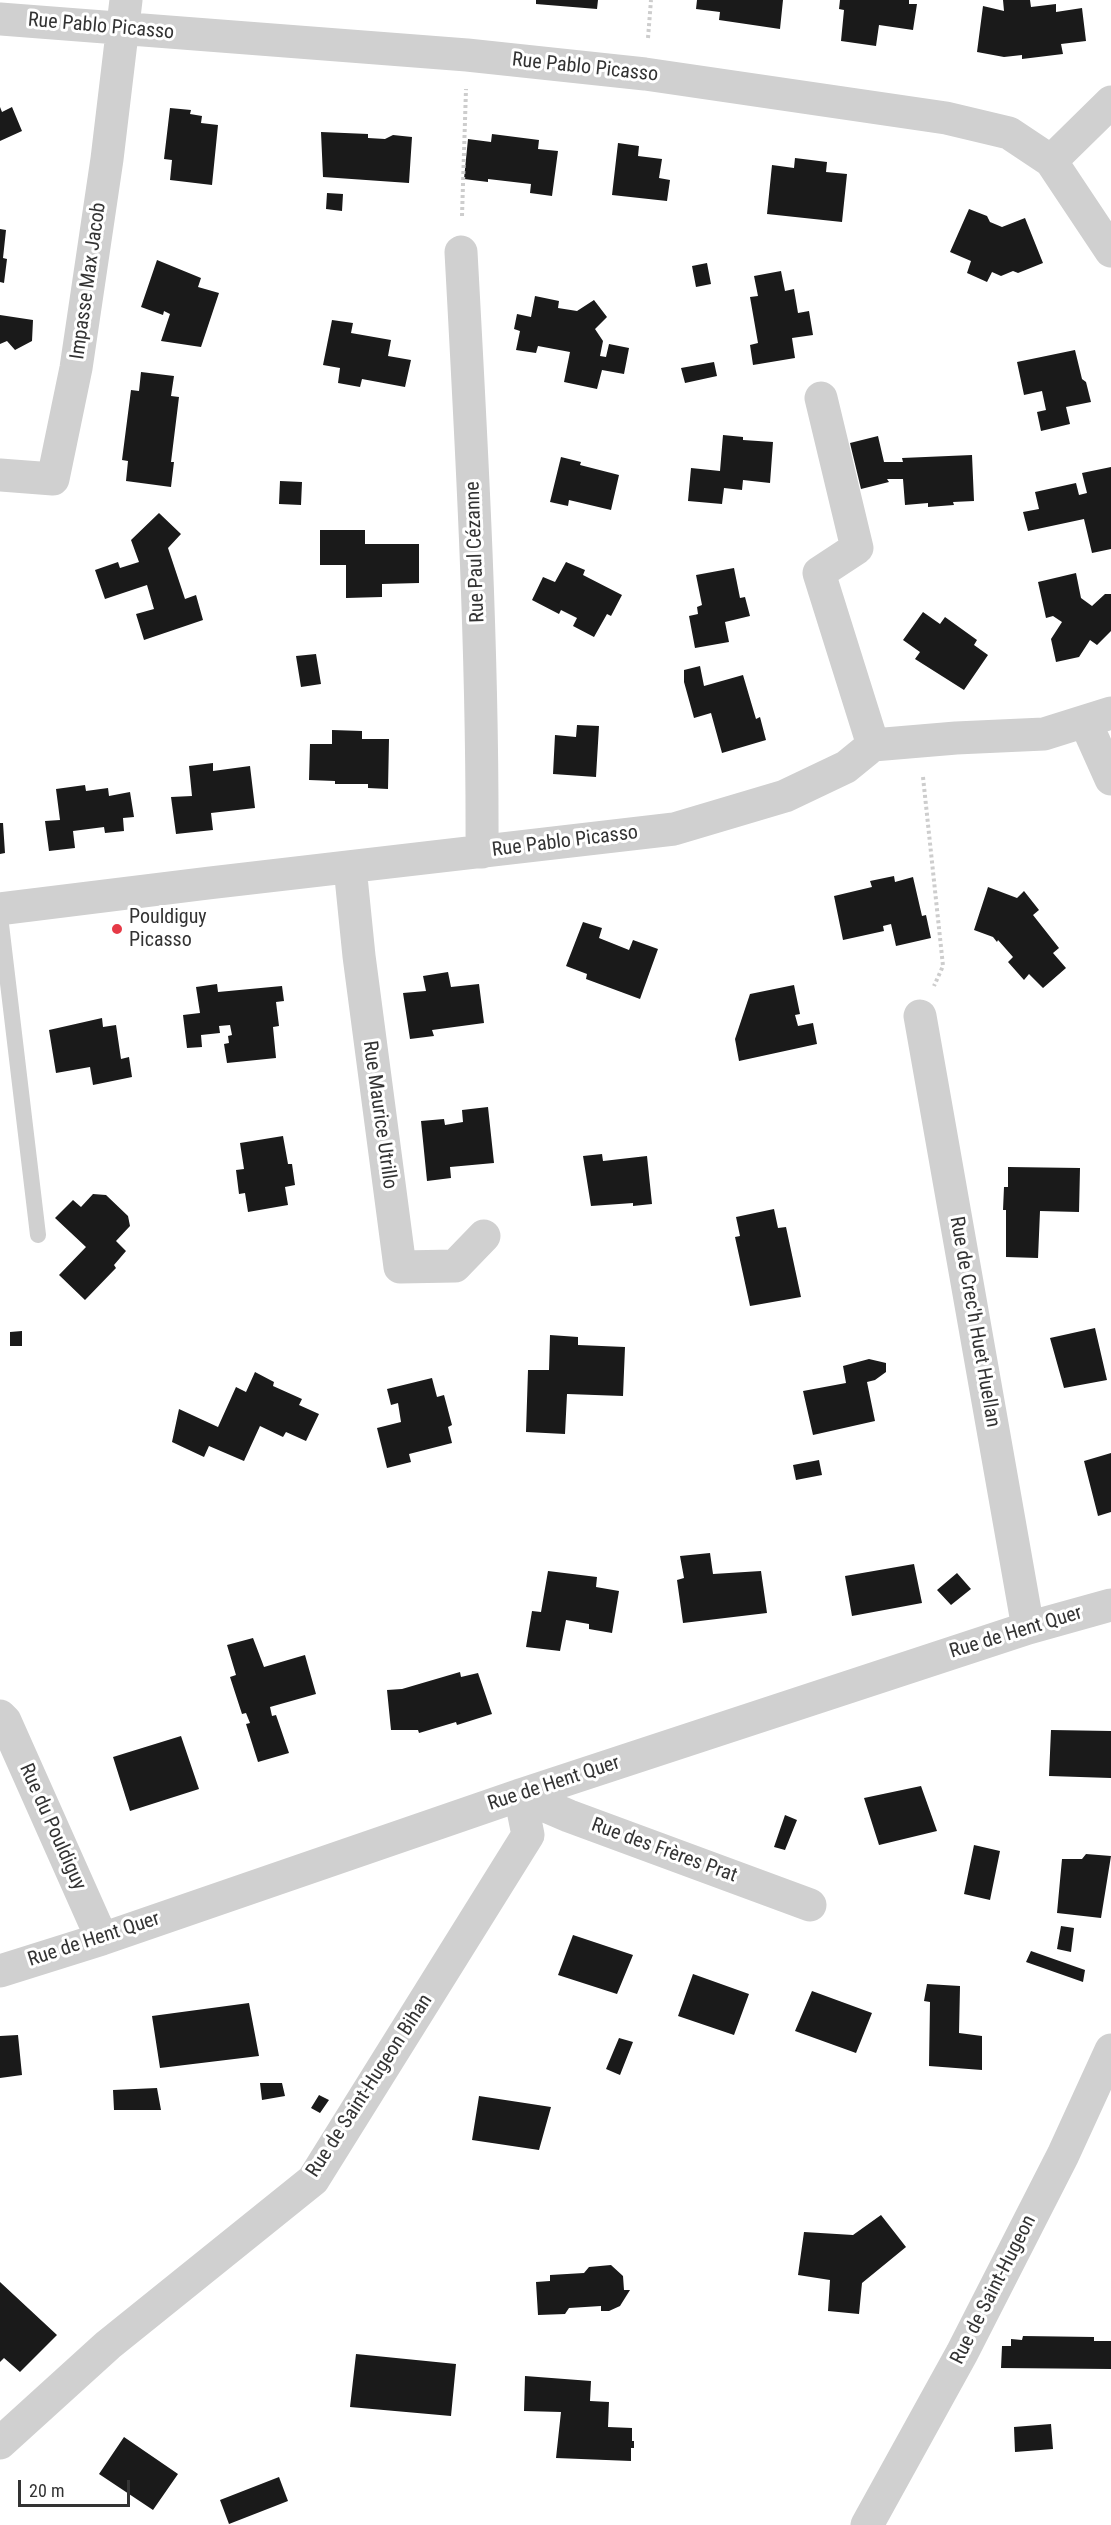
<!DOCTYPE html>
<meta charset="utf-8">
<style>
body{margin:0}
#map{position:relative;width:1111px;height:2525px;overflow:hidden;background:#fff;font-family:"Roboto Condensed",sans-serif}
canvas{display:block}
.scale{position:absolute;left:18px;top:2480px;width:112px;height:27px;box-sizing:border-box;border:3px solid #333;border-top:0;padding-left:8px;font-size:18px;line-height:21px;white-space:nowrap;color:#333;-webkit-text-stroke:4px #fff;paint-order:stroke}
</style>
<div id="map">
<canvas width="1111" height="2525"></canvas>
<div class="scale">20 m</div>
</div>
<script>
const c = document.querySelector('canvas').getContext('2d');
c.lineJoin = 'round';
function paint(path, color) {
  c.fillStyle = color;
  c.fill(path, 'evenodd');
}
function trace(path, color, width, dash) {
  c.strokeStyle = color;
  c.lineWidth = width;
  c.lineCap = dash ? 'butt' : 'round';
  c.setLineDash(dash || []);
  c.stroke(path);
}
function drawText(font, color, halo, rows, align = 'center') {
  c.font = font + ' "Roboto Condensed",sans-serif';
  c.lineWidth = 6;
  c.setLineDash([]);
  c.textBaseline = 'middle';
  c.strokeStyle = halo;
  c.fillStyle = color;
  for (const [text, x, y, turn = 0] of rows) {
    c.save();
    c.translate(x, y);
    c.rotate((+turn || 0) * Math.PI / 180);
    c.textAlign = isNaN(turn) ? turn : align;
    if (halo) c.strokeText(text, 0, 0);
    c.fillText(text, 0, 0);
    c.restore();
  }
}
paint(new Path2D(`
 M536,0H598L597,9L536,4Z
 M697,0H783L780,29L719,20L720,12L696,9Z
 M840,0H909V4H917L913,30L879,25L876,46L841,41L844,10L839,9Z
 M1003,0H1030L1031,7L1056,4V12L1082,8L1086,41L1061,44L1063,54L1022,59V55L1004,57L977,52L983,6L1004,11Z
 M0,107L2,112L12,107L22,131L0,141Z
 M170,108L191,110L190,114L202,116L201,123L218,125L212,185L170,180L172,160L164,159Z
 M321,132L368,134V138L385,139L393,135L412,137L409,183L323,177Z
 M492,134L539,140L538,149L558,151L552,196L530,193L531,184L488,179V182L464,179L468,139L491,142Z
 M618,143L639,146L638,156L662,159L659,178L670,180L667,201L612,195Z
 M795,158L827,162L826,172L847,174L842,222L767,214L772,165L794,168Z
 M327,193L343,194L342,211L326,209Z
 M969,209L987,216L990,222L1002,227L1025,218L1043,263L1018,273L1013,271L1001,276L992,272L987,282L967,273L971,261L950,252Z
 M0,229L6,230L3,258L7,259L4,283L0,282Z
 M157,260L201,278L198,287L219,293L201,347L161,341L170,314L164,311L163,315L141,307Z
 M707,263L711,284L696,287L692,266Z
 M781,271L785,291L794,289L798,313L809,311L813,335L792,338L795,358L753,365L750,345L758,343L750,297L758,296L754,276Z
 M535,296L559,301L558,308L577,311L594,300L607,317L595,329L603,341L600,356L606,357L609,344L629,348L624,374L602,370L597,389L564,382L570,352L538,346L536,353L516,350L520,331L514,329L517,314L531,317Z
 M0,315L33,320L32,341L15,350L7,341L0,344Z
 M332,320L353,323L351,333L391,340L388,356L411,360L405,387L362,379L360,387L338,383L340,368L323,365Z
 M1075,350L1082,379L1086,382L1091,402L1066,407L1070,424L1041,431L1037,412L1046,410L1042,391L1024,395L1017,362Z
 M714,362L717,376L685,383L681,368Z
 M141,372L174,376L171,396L179,397L171,462H174L171,487L126,481L128,461L122,460L131,390L139,391Z
 M723,435L743,437V440L773,442L770,483L743,480L742,490L724,488L722,504L688,501L691,468L720,471Z
 M878,436L884,462H903L902,458L972,455L974,501L953,502L954,505L928,507V503L905,505L903,479H887L889,482L861,489L850,443Z
 M561,457L581,462L580,465L619,475L611,510L569,500L568,506L550,502Z
 M1111,467V549L1092,553L1084,519L1028,531L1023,512L1039,509L1035,492L1076,483L1079,495L1087,493L1082,473Z
 M280,481L302,482L301,505L279,504Z
 M159,513L181,534L168,548L185,599L196,595L203,620L144,640L136,614L154,609L147,585L105,599L95,570L118,562L120,568L139,562L131,540Z
 M320,530H365V544H419V583L382,584V597L346,598V565H320Z
 M566,562L585,570L583,575L622,595L611,616L607,614L594,637L573,626L577,618L561,610L559,614L532,600L543,577L555,582Z
 M734,568L740,598L745,597L750,616L725,622L729,642L695,648L689,616L698,614L697,607L702,605L696,575Z
 M1076,573L1081,598L1092,606L1105,594H1111V631L1097,645L1090,640L1079,657L1056,662L1051,639L1062,622L1053,616L1046,618L1038,582Z
 M923,612L940,624L945,617L977,640L974,645L988,655L964,690L915,659L920,652L903,640Z
 M316,654L321,684L301,687L296,656Z
 M700,666L704,686L743,675L756,719L760,717L766,740L722,753L711,713L694,718L684,682V670Z
 M577,725L599,726L596,777L553,774L555,735L576,737Z
 M332,730L362,731V739H389L388,789L368,788V784H335V781L309,780L310,744H332Z
 M213,763V771L250,766L255,808L211,813L213,830L176,834L171,797L192,796L189,766Z
 M85,785L86,791L108,788L109,796L130,792L134,817L123,818L124,831L105,833L104,827L73,831L75,848L49,851L45,821L60,820L56,789Z
 M0,823H3L5,853L0,854Z
 M894,876L895,882L913,877L922,916L926,915L931,938L896,946L891,924L883,926L884,931L843,940L834,896L872,887L870,881Z
 M988,887L1017,898L1024,891L1039,910L1033,915L1059,948L1053,953L1066,968L1043,988L1029,974L1024,980L1008,962L1013,957L998,940L997,942L993,937L974,930Z
 M583,922L602,928L599,938L629,950L633,940L658,949L640,999L586,979L587,974L566,966Z
 M448,972L451,987L479,984L484,1023L432,1030L434,1036L410,1039L403,993L426,991L423,976Z
 M217,984L218,992L282,986L284,1001L276,1002L279,1026L273,1027L276,1058L227,1063L224,1044L229,1043L228,1036L232,1035L230,1025L219,1026L220,1033L201,1035L202,1047L187,1048L183,1015L200,1013L196,987Z
 M794,985L800,1014L795,1015L798,1026L813,1023L817,1044L739,1061L735,1039L750,994Z
 M102,1018L103,1027L116,1025L121,1059L129,1057L132,1077L93,1085L90,1067L56,1073L49,1030Z
 M488,1107L494,1163L450,1167L451,1178L427,1181L421,1121L444,1119L445,1125L463,1122L462,1110Z
 M283,1136L288,1164H292L295,1185L285,1187L288,1205L248,1212L245,1193L239,1194L236,1170L244,1169L240,1143Z
 M602,1154L603,1161L647,1156L652,1204L633,1206V1203L591,1206L583,1156Z
 M1008,1167L1080,1168L1079,1212L1040,1211L1038,1258L1006,1257V1210H1003L1004,1187H1008Z
 M93,1194L106,1195L128,1216L130,1226L116,1241L126,1251L114,1265L116,1268L85,1300L59,1275L86,1247L55,1218L73,1200L81,1207Z
 M774,1209L778,1228L786,1227L801,1297L750,1306L735,1237L740,1236L736,1217Z
 M1095,1328L1107,1380L1064,1388L1050,1338Z
 M22,1331V1346H10V1332Z
 M550,1335L578,1337V1345L625,1347L623,1396L567,1394L565,1434L526,1432L528,1370H549Z
 M869,1359L886,1363V1372L875,1380L867,1382L875,1421L813,1435L803,1391L846,1383L843,1366Z
 M255,1372L274,1382L273,1386L302,1399L299,1405L319,1414L306,1441L286,1432L283,1437L260,1426L244,1461L209,1446L204,1457L172,1442L179,1409L218,1427L236,1387L246,1392Z
 M432,1378L437,1397L444,1395L452,1425L448,1427L452,1443L409,1454L411,1462L387,1468L377,1428L401,1422L398,1403L391,1405L387,1389Z
 M1111,1453V1512L1098,1516L1084,1461Z
 M819,1460L822,1475L796,1480L793,1465Z
 M710,1553L713,1574L761,1571L767,1613L683,1623L677,1580L684,1578L680,1556Z
 M914,1564L922,1603L852,1616L845,1576Z
 M548,1571L597,1577L596,1587L619,1591L612,1633L589,1629V1624L566,1620L560,1651L526,1647L532,1611L541,1612Z
 M957,1573L971,1589L951,1605L937,1590Z
 M253,1638L264,1667L305,1655L316,1694L270,1707L272,1716L276,1715L289,1753L258,1762L246,1724L250,1723L246,1713L242,1714L230,1677L236,1675L227,1645Z
 M460,1672L461,1677L478,1673L492,1714L457,1725L456,1722L419,1733L418,1730H391L387,1690L402,1689Z
 M1051,1730L1111,1731V1778L1049,1776Z
 M181,1736L199,1789L130,1811L113,1757Z
 M921,1786L937,1831L879,1845L864,1798Z
 M785,1815L797,1820L785,1850L774,1847Z
 M974,1845L1000,1851L990,1900L964,1894Z
 M1086,1854L1111,1856L1101,1918L1057,1913L1062,1859H1082Z
 M1061,1926L1074,1928L1071,1952L1057,1949Z
 M573,1935L633,1955L617,1994L558,1975Z
 M1031,1951L1085,1970L1083,1982L1026,1962Z
 M693,1974L749,1994L734,2035L678,2016Z
 M927,1984L960,1986L959,2033L982,2036V2070L929,2066L930,2002L924,2001Z
 M812,1991L872,2013L856,2053L795,2031Z
 M249,2003L259,2056L160,2068L152,2016Z
 M18,2035L22,2075L0,2078V2036Z
 M619,2038L633,2042L620,2075L606,2069Z
 M260,2083H282L285,2096L262,2100Z
 M157,2088L161,2110H114L113,2090Z
 M319,2095L329,2100L320,2113L311,2108Z
 M479,2096L551,2107L539,2150L472,2140Z
 M881,2215L906,2247L862,2283L859,2314L828,2311L830,2280L798,2275L804,2232L853,2235Z
 M611,2265L623,2276L624,2290H630L620,2306L609,2311H601V2306L569,2308L565,2314L538,2315L536,2282L550,2281V2275L584,2273L589,2267Z
 M0,2282L57,2335L20,2372L4,2358L0,2362Z
 M1023,2336L1094,2337V2341H1111V2369L1001,2368L1002,2346H1011V2339L1022,2340Z
 M356,2354L456,2364L451,2416L350,2407Z
 M525,2376L591,2381L590,2401L609,2402L608,2427L632,2428V2441H634V2448H631V2461L556,2458L561,2412L524,2411Z
 M1051,2424L1053,2449L1015,2452L1014,2427Z
 M124,2437L178,2474L153,2510L99,2474Z
 M279,2477L288,2501L229,2524L220,2500Z`), '#1a1a1a');
trace(new Path2D(`
 M648,38L651,0
 M462,216L466,89
 M923,777L943,966L934,986`), '#cdcdcd', 4, [3, 3]);
trace(new Path2D(`
 M0,916L38,1235`), '#d0d0d0', 16);
trace(new Path2D(`
 M0,19L467,55L645,74L946,118L1009,133L1051,161L1111,251
 M1051,161L1111,102
 M461,252C472,452 483,652 482,852
 M821,398L857,548L819,573L873,745
 M0,475L53,479L76,368L107,159L126,0
 M1085,721L1111,779
 M350,867L359,956L400,1267L455,1266L484,1236
 M0,909L209,883L674,829L785,796L846,767L873,745L956,738L1044,734L1111,713
 M920,1016L1028,1628
 M0,1716L5,1721L102,1939
 M520,1795L569,1816L810,1905
 M0,1971L102,1939L520,1795L1028,1628L1111,1605
 M0,2443L108,2345L313,2180L528,1835L520,1795
 M867,2525L962,2353L1063,2155L1111,2050`), '#d0d0d0', 33);
for (const [x, y, r, color] of [
 [117,929,6,"#e63946"]
]) {
  const dot = new Path2D();
  dot.arc(x, y, r, 0, 2 * Math.PI);
  c.fillStyle = color;
  c.fill(dot);
  trace(dot, '#fff', 2);
}
drawText('20px', '#333', '#fff', [
 ["Rue Pablo Picasso",101,27,5],
 ["Rue Pablo Picasso",585,68,6],
 ["Impasse Max Jacob",89,281,-82],
 ["Rue Paul Cézanne",476,552,-92],
 ["Rue Pablo Picasso",565,842,-7],
 ["Rue Maurice Utrillo",379,1115,82],
 ["Rue de Crec'h Huet Huellan",974,1322,80],
 ["Rue de Hent Quer",1016,1633,-17],
 ["Rue de Hent Quer",554,1784,-18],
 ["Rue du Pouldiguy",52,1827,66],
 ["Rue des Frères Prat",664,1851,20],
 ["Rue de Hent Quer",94,1940,-18],
 ["Rue de Saint-Hugeon Bihan",370,2086,-57],
 ["Rue de Saint-Hugeon",994,2290,-63]
]);
drawText('20px', '#333', '#fff', [
 ["Pouldiguy",129,918],
 ["Picasso",129,941]
], 'left');
</script>
